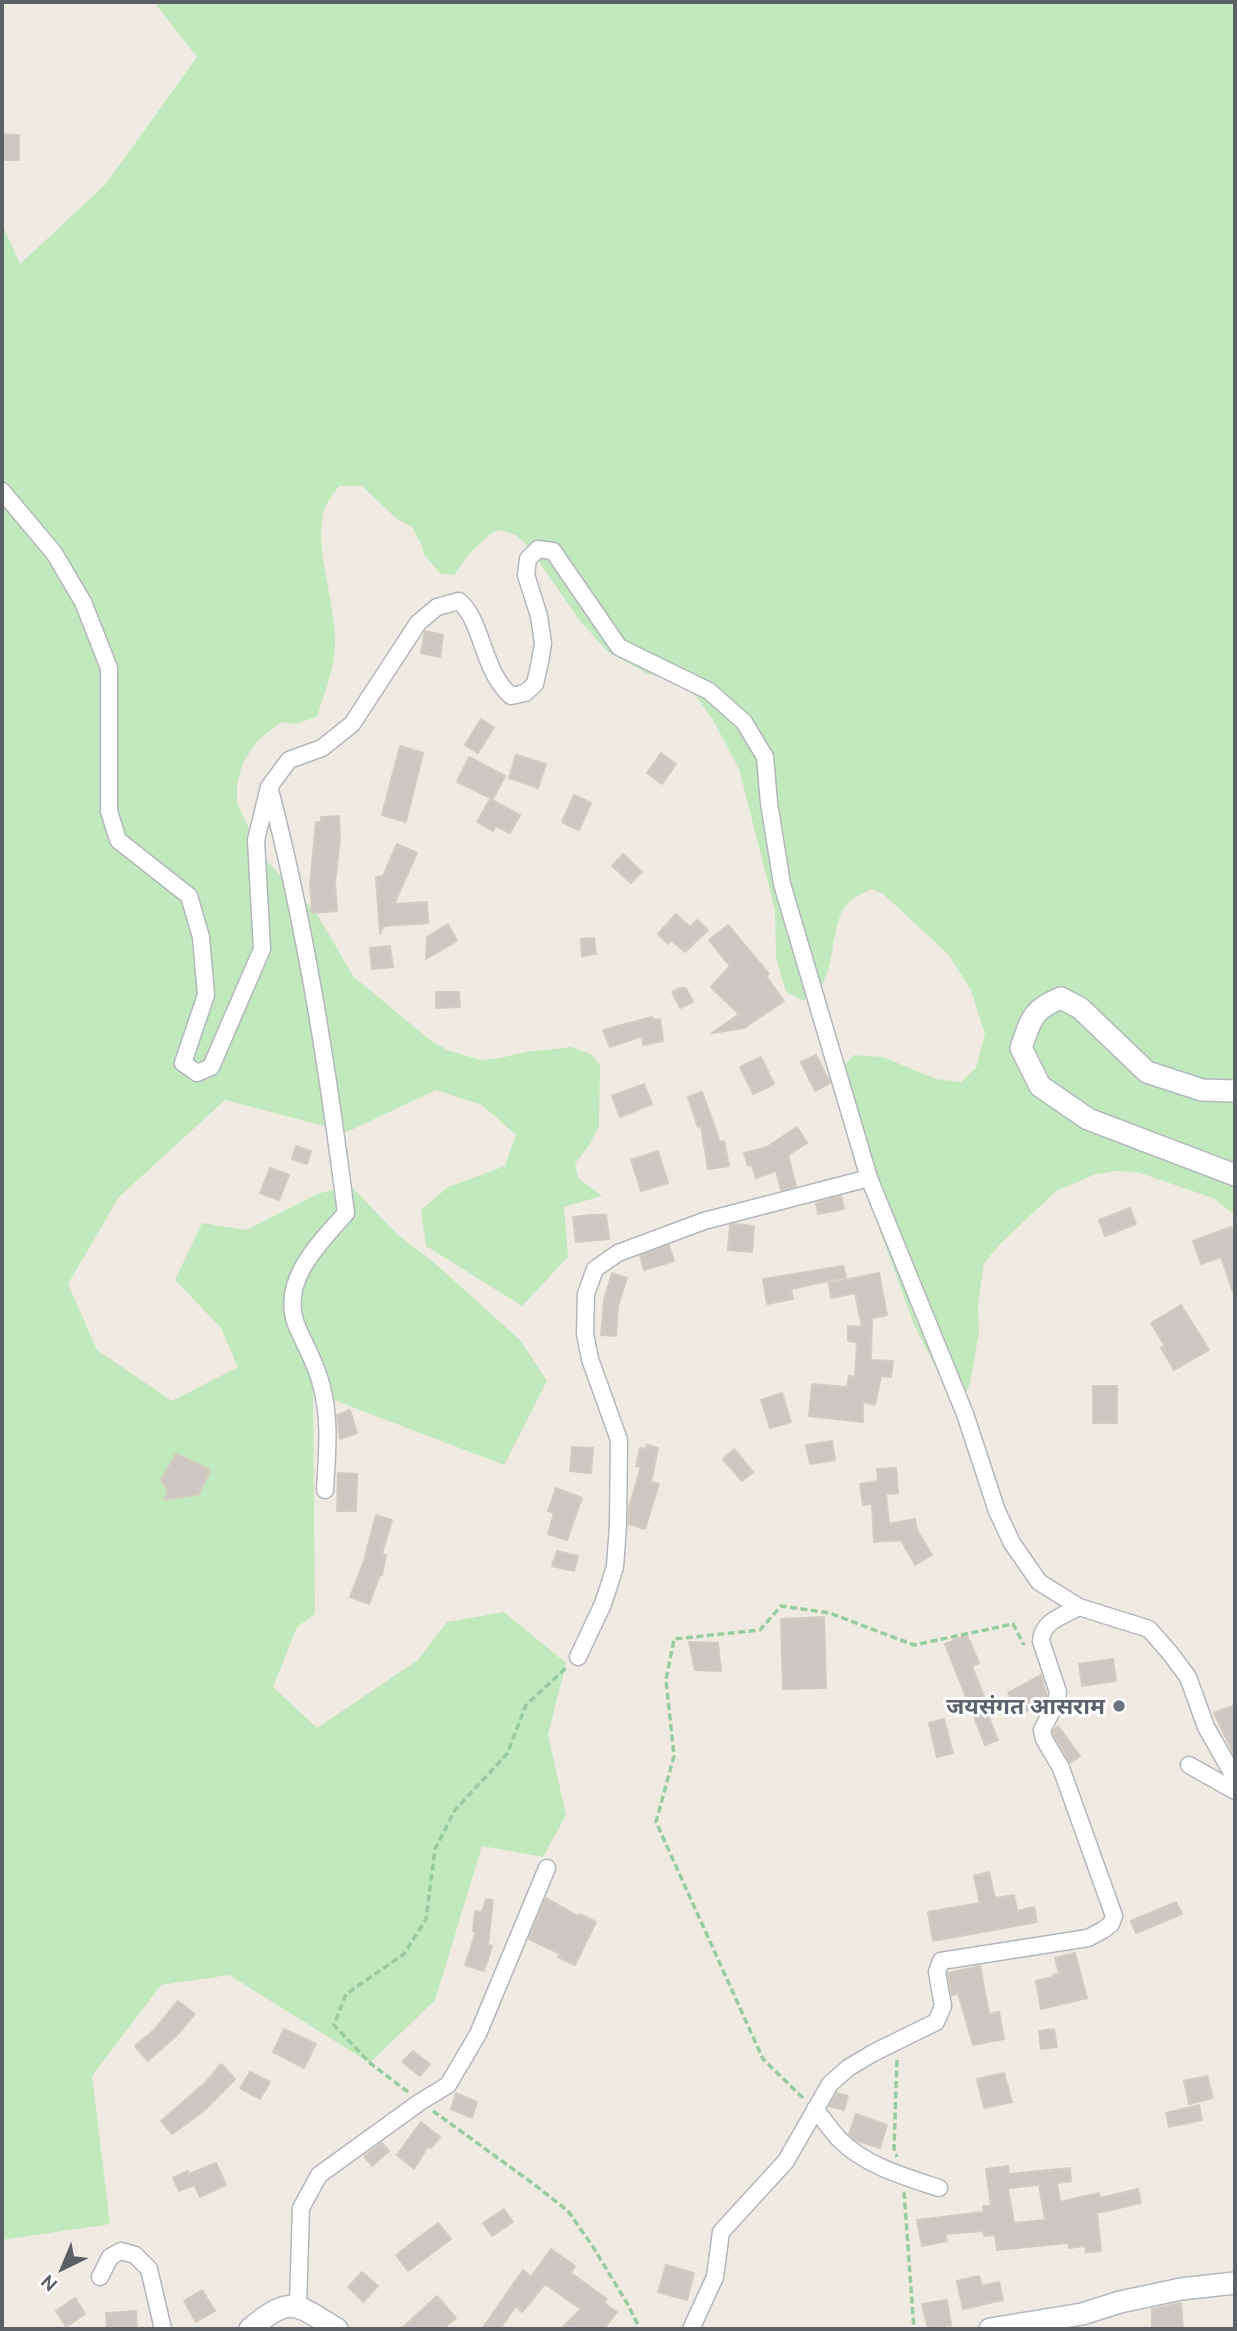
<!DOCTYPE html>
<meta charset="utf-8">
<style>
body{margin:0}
#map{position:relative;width:1237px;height:2331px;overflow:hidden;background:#efebe3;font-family:Ubuntu,sans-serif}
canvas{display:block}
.frame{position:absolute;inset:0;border:4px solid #5b6064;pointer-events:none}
.north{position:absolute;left:28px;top:2233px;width:70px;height:70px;-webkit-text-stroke:5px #fff;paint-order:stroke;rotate:223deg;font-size:19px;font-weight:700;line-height:28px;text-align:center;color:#5b6064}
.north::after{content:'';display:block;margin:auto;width:24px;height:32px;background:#5b6064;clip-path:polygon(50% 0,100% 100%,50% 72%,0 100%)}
</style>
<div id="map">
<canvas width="1237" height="2331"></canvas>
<div class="frame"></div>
<div class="north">N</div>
</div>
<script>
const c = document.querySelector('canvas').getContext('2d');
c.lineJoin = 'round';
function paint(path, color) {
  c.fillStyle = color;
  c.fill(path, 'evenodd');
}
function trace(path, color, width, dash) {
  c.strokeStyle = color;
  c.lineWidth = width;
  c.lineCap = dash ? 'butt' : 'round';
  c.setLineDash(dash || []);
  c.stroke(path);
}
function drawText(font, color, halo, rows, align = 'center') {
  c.font = font + ' Ubuntu,"Noto Sans Devanagari",sans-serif';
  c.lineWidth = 6;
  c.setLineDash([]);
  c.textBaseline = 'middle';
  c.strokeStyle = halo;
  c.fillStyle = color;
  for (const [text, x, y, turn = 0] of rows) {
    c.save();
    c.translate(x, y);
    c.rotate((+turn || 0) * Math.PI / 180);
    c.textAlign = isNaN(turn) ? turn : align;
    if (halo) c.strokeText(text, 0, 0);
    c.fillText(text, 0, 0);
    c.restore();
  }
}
paint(new Path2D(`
 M154,2H1235V1215L1213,1198L1140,1173L1118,1171L1096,1174L1056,1191L1000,1244L984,1263L978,1303L979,1333L970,1384L964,1397L952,1399L914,1325L878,1225L871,1189L836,1097L838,1072L854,1055L883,1057L936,1079L961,1082L976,1068L985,1034L971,990L948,954L882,893L871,889C864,893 853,897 848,903C827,927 840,969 812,999L802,1000L786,992L776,957L775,910L739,769L713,720L693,692L681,680L648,674L608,652L580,621L528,546L516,535L499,530L490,534L468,555L454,575L441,574L424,555L422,546L412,527L397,519L362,486H339C333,495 325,503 323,514C315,554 336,602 335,644C335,669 324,693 317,717L295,724L281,722L257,741L243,763L237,784V803L262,856L317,914L353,976L430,1040L447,1050L481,1060L500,1058L526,1052L571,1047L592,1055L600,1066L599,1126L590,1144L575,1164L578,1178L602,1196L564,1207L568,1257L522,1306L426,1246L421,1210L448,1187L505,1166L516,1135L482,1105L436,1090L347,1132L225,1100L119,1197L68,1284L97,1350L172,1401L238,1367L221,1328L175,1280L202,1223L246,1230L317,1194L350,1185L397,1234L438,1266L520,1340L547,1381L504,1465L313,1392L315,1614L297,1627L273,1687L317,1728L418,1660L447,1622L504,1612L566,1663L548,1735L566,1815L543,1857L482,1846L435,2000L370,2063L229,1975L161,1985L92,2076L110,2224L2,2240V224L20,264L105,185L197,57Z`), '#c2e8bd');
const building = new Path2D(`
 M2,134L19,135V160H2Z
 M425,631L443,635L440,657L421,653Z
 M481,719L494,727L478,753L465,745Z
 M400,746L423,753L406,822L382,815Z
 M661,753L676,764L662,784L647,773Z
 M516,755L546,764L538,788L509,778Z
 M469,757L505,776L493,799L457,782Z
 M574,795L591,803L579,830L562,822Z
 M490,799L520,815L510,833L496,826L493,831L477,822Z
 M339,816L340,838L335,883L337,911L312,913L310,885L316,822H321V817Z
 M397,844L417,853L394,904L427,902L428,923L384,926L380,934L376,877L383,876Z
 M623,854L642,872L631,883L612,866Z
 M676,914L690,927L697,920L708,930L685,952L671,940L668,944L658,934Z
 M448,924L457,941L426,959L427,937Z
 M728,925L769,974L766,976L784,1001L744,1028L712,1033L739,1014L711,987L730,966L709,940Z
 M594,938L596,954L582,956L581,939Z
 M390,946L393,967L372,969L370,948Z
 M680,988H686L693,1002L680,1008L672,992Z
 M436,992H459L460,1007L436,1008Z
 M652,1017L653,1020L660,1019L663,1041L643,1045L642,1036L610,1047L603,1030Z
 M816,1055L830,1083L815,1091L801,1062Z
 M761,1057L774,1084L753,1094L740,1067Z
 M644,1084L652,1104L620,1117L612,1096Z
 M702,1092L720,1142L724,1141L729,1166L708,1169L701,1126L698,1127L688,1097Z
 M797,1127L807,1143L788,1155L796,1186L781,1190L776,1171L756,1178L752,1165L748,1166L744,1153L767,1147Z
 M296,1146L311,1151L307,1164L292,1159Z
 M658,1151L668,1183L641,1191L631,1160Z
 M270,1168L289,1175L279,1200L260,1193Z
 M841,1196L844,1209L818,1214L816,1203Z
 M1130,1208L1136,1224L1105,1236L1099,1220Z
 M591,1215H606L609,1239L576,1242L573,1217Z
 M733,1224L754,1226L752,1252L728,1250L730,1225Z
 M1231,1227L1235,1238V1291L1233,1292L1221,1257L1201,1264L1193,1241Z
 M669,1245L674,1261L644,1270L640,1256Z
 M843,1266L846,1277L791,1289L793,1299L767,1304L763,1279Z
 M612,1273L627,1278L618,1306L616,1336L601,1335L604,1300Z
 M879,1273L887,1315L872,1318L871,1360L893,1361L891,1377L881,1376L875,1405L863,1402V1422L809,1416L812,1384L847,1387L849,1376L855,1377L857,1342L848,1341V1326L862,1327L855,1293L831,1298L829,1283Z
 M1181,1305L1209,1350L1174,1370L1161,1348L1165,1346L1151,1323Z
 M1093,1386H1117V1423H1093Z
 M782,1393L791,1422L770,1428L761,1400Z
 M350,1410L357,1433L340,1439L337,1415Z
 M832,1441L835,1460L810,1464L806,1445Z
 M647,1445L658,1448L651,1482L659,1484L645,1529L629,1524V1507L641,1467L636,1466L640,1448L646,1449Z
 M572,1447L593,1448L591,1473L570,1471Z
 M734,1449L753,1472L742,1481L723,1459Z
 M176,1454L210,1470L199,1494L164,1500L168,1491L161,1480Z
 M896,1468L898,1493L886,1494L889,1524L915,1519L917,1530L932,1555L915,1565L901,1540L874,1542L872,1504L863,1505L860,1484L878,1481L877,1469Z
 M338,1473L357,1474L356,1511H337Z
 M556,1488L582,1498L567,1540L548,1534L554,1513L548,1511Z
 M376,1515L392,1520L382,1554L386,1555L382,1575H380L369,1604L350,1597L364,1561Z
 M557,1551L578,1556L574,1571L552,1566Z
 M824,1617L826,1688L783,1689L781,1619Z
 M967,1635L979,1663L972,1666L985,1699L982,1700L998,1740L985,1745L945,1644Z
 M689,1642L718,1643L721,1671L695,1670Z
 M1113,1659L1116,1681L1082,1686L1079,1664Z
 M1041,1675L1047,1696L1036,1701L1038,1705L1021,1715L1008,1693Z
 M1235,1705V1757L1214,1713Z
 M944,1719L953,1753L937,1757L929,1723Z
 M1058,1726L1080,1756L1070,1763L1054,1735L1053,1731Z
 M989,1872L995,1898L1014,1895L1017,1911L1034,1907L1037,1922L933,1941L928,1912L980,1903L974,1876Z
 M546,1898L578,1916L580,1914L596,1922L575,1965L558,1957L560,1954L529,1939Z
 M486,1899L493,1900L488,1945L492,1946L484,1971L465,1965L476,1932L473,1931L475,1911L482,1912Z
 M1176,1902L1182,1914L1136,1933L1131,1921Z
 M1075,1953L1087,1998L1041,2009L1036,1981L1053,1977V1975L1059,1973L1055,1958Z
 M980,1966L989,2014L999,2012L1004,2039L973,2045L958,1993L952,1995L948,1973Z
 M178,2001L195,2014L176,2036L148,2061L135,2046L154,2030Z
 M284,2029L316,2044L304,2068L273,2052Z
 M1054,2029L1057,2047L1041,2049L1039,2031Z
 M413,2051L430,2064L420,2076L402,2062Z
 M221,2064L235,2079L204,2111L172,2134L161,2121L206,2082Z
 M250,2072L270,2082L260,2099L240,2088Z
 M1004,2073L1012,2102L984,2108L977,2079Z
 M1207,2076L1213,2098L1189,2104L1184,2081Z
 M456,2093L477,2102L472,2118L451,2109Z
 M837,2093L848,2096L844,2110L829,2106Z
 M1199,2105L1202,2120L1169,2127L1166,2113Z
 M856,2114L887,2125L880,2148L855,2140L849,2134Z
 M421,2122L440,2137L431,2148L428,2146L414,2169L397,2155Z
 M382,2143L389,2151L372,2166L364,2156Z
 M216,2163L226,2185L200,2197L189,2174Z
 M1008,2166L1009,2174L1070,2168L1071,2181L1057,2183L1060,2202L1099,2193L1100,2198L1138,2189L1141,2203L1097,2213L1101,2251L1086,2252L1085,2246L1069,2248L1068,2243L997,2250L995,2235L984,2236L983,2231L945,2234L947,2241L922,2246L917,2220L984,2212L983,2206H991L986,2169ZM1039,2185L1045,2220L1014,2223L1008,2188Z
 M188,2171L194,2185L179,2191L173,2178Z
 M504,2209L513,2222L492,2236L483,2223Z
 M438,2223L451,2239L408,2271L396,2255Z
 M551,2249L575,2266L571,2273L607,2299L604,2303L617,2312L604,2329H561L581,2309L545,2284L522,2312L516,2306L500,2329H482L523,2270L531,2277Z
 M666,2265L694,2273L687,2300L658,2292Z
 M362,2272L378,2286L363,2302L348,2287Z
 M979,2276L982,2286L999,2282L1003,2300L963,2309L957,2281Z
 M202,2290L215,2311L196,2322L184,2301Z
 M437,2296L456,2318L443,2329H401Z
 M75,2298L85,2314L66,2327L56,2311Z
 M947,2300L951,2325L928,2329L922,2304Z
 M1181,2303L1183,2329H1152V2309Z
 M136,2311L137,2329H107L106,2313Z`);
paint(building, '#ccc7c2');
trace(building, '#d4cbc0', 2);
const street = new Path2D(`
 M2,491L54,553L83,602L109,668V811L118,840L189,896L201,937L206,995L183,1063L197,1073L211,1067L262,949L256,840L269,787L289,760L322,748L352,724L418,623L437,607L459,601C483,621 482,671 511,696L525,693L535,684L540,662L543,643L539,616L526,575L528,559L538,549L553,551L619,647L709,691L744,722L765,757L769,803L782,884L869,1178L965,1414L997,1511L1012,1543L1039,1582L1079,1607L1149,1629L1170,1653L1188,1677L1206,1727L1235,1778
 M270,790C306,928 328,1071 346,1213C320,1243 280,1280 296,1324C304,1344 316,1363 321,1384C331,1419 327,1454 325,1490
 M578,1657L603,1604L615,1567L618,1525L619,1440L590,1359L585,1334L586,1294L595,1269L618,1253L704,1221L869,1178
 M1189,1765L1235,1791
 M815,2109C823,2119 831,2130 839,2139C864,2165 905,2177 939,2188
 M100,2277L110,2257L121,2251L135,2255L149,2269L163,2329
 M298,2306L301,2208L319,2175L420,2102L448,2085L478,2034L547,1868
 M691,2329L715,2277L721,2232L786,2161L830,2084L848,2068L873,2053L936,2022L943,2006L937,1972L941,1961L1088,1938L1103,1930L1111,1924L1114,1916L1061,1768L1044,1739L1042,1730L1056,1703L1058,1692L1041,1641C1042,1621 1063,1616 1079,1607`);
const secondary = new Path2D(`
 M1235,1091L1202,1090L1147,1072L1080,1008L1061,998C1031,1010 1031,1020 1021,1048L1040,1086L1088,1119L1235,1175
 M250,2329C292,2294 295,2304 337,2329
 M990,2329L1082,2314L1120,2302L1181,2289L1235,2283`);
trace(street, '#b3b7bb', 19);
trace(secondary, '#b4b9be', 24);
trace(new Path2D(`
 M897,2060L894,2148L897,2157
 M408,2092L370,2063L334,2025L346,1994L404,1954L426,1919L435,1849L455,1810L507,1754L526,1705L566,1668
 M803,2098L763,2059L656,1822L674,1756L666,1680L674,1639L760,1630L781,1606L830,1613L914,1645L1013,1624L1024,1645
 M433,2111L531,2182L568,2211L593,2247L627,2303L640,2329
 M904,2192L914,2329`), '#98cca0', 3.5, [7, 3.5]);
trace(street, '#fff', 16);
trace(secondary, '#fff', 21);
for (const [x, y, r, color] of [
 [1119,1706,7,"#6b7280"]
]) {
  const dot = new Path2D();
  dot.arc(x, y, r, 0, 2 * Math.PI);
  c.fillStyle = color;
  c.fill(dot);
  trace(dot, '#fff', 2.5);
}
drawText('bold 23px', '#5b616d', '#fff', [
 ["जयसंगत आसराम",1105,1706]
], 'right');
</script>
